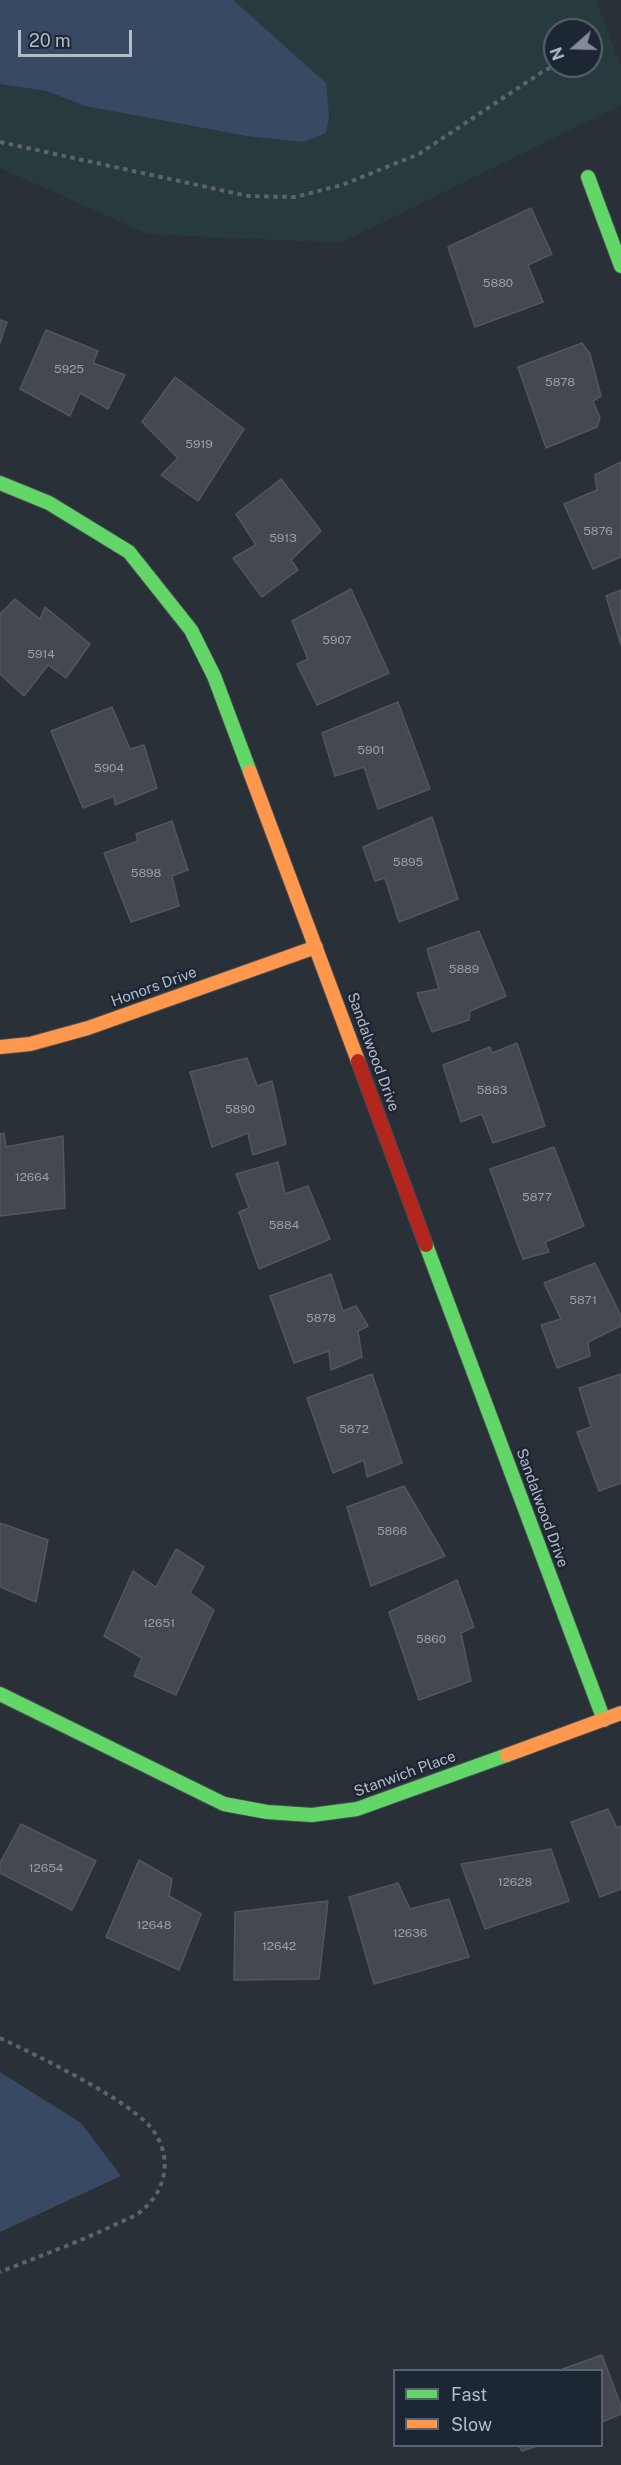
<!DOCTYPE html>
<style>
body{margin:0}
#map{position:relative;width:621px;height:2465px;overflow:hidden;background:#2a3038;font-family:"Public Sans",sans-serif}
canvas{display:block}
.legend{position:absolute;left:393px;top:2369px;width:210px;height:78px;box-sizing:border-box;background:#1d2633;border:2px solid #59626f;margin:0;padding:8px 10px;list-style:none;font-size:18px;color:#b4bcc9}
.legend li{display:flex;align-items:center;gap:12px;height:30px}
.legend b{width:30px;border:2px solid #59626f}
.north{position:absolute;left:543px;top:18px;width:60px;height:60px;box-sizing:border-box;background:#1d2633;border:2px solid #59626f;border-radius:50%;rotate:250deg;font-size:16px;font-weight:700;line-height:24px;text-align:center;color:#b4bcc9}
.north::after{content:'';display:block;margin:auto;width:21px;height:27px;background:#848b96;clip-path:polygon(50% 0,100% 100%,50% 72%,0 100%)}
.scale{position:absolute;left:18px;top:30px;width:114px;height:27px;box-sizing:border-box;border:3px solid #b4bcc9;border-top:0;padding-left:8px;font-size:18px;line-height:21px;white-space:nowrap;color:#b4bcc9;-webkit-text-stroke:4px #1d2633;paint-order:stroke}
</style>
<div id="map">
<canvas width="621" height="2465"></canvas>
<ul class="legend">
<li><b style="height:8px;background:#63d668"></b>Fast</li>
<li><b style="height:8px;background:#ff974d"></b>Slow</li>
</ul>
<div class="north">N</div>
<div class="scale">20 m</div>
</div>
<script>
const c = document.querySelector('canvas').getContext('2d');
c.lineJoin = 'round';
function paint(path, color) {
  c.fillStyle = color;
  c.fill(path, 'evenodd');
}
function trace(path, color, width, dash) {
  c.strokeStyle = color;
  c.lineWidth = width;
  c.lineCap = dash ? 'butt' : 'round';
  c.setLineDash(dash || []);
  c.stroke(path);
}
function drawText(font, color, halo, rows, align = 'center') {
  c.font = font + ' "Public Sans",sans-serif';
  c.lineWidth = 5;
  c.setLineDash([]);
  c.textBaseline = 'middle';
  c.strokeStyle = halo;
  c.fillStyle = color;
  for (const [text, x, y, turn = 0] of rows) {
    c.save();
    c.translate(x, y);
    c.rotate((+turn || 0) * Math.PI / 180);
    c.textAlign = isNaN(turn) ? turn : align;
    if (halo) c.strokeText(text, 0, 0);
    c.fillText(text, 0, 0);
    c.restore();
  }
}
paint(new Path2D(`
 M0,0H596L621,67V105L341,243L147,234L0,168ZM555,30H591V66H555Z`), '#273a3e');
paint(new Path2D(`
 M0,0H233L326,83L329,115L326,133L304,142L247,136L85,106L47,91L0,84Z
 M0,2072L81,2123L121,2176L0,2232Z`), '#384963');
const building = new Path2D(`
 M531,208L552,254L528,265L543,302L475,327L448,247Z
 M0,320L7,322L0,343Z
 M46,330L98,351L93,363L125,375L108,409L80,393L70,416L20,389Z
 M582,343L590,354L601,396L593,401L600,418L597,427L546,448L518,367Z
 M175,377L244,429L198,501L161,475L178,458L142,422Z
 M621,462V557L593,569L564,504L597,490L595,475Z
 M281,479L321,531L291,560L298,570L262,597L233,558L256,545L236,514Z
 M351,589L389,673L317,705L297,664L308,659L292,621Z
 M621,590V645L606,596Z
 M15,599L40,619L45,607L90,644L66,678L48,665L24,696L0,674V614Z
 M398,702L430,789L378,809L364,767L335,776L322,733Z
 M112,707L130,749L144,745L157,788L115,805L114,796L83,808L51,731Z
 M432,817L458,899L399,922L385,878L375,881L363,847Z
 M172,821L188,870L172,876L179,906L131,922L104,853L138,841L136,834Z
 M479,931L506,996L470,1011L469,1020L432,1032L417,993L439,989L427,949Z
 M517,1043L545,1126L493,1143L482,1114L461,1122L443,1065L490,1047L492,1053Z
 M247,1058L257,1086L272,1081L286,1144L253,1155L248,1133L212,1147L190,1072Z
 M4,1133L6,1147L63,1136L65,1208L0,1216V1134Z
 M554,1147L584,1226L545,1242L549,1252L523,1259L490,1169Z
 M278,1162L285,1194L308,1186L330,1239L259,1269L239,1212L249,1208L236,1174Z
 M595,1263L621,1316V1326L588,1342L590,1356L557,1368L541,1325L561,1319L544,1283Z
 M331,1274L343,1311L356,1306L368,1326L358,1331L362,1357L331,1370L329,1351L294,1363L270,1296Z
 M372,1374L402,1463L367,1477L364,1460L333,1473L307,1398Z
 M621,1374V1483L599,1491L577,1432L591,1427L579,1388Z
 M404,1486L445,1556L371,1586L347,1507Z
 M0,1523L48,1540L36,1602L0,1587Z
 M176,1549L204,1567L190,1593L214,1610L176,1695L134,1676L142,1658L104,1636L133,1571L156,1587Z
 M457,1580L474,1627L461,1633L471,1681L419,1700L389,1612Z
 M608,1809L617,1828L621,1826V1889L600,1897L571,1822Z
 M21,1824L96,1861L72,1910L0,1873V1863Z
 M551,1849L569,1901L485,1929L461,1864Z
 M139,1860L172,1879L169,1896L201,1914L179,1970L106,1937Z
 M398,1883L410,1909L449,1899L469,1957L374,1984L349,1897Z
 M328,1901L319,1979L234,1980L235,1912Z
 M602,2355L621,2406V2414L602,2422V2370H560Z
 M519,2446H537L522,2451Z`);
paint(building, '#444950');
trace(building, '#52575f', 1.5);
const fast = new Path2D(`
 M588,177L621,266
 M0,483L49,503L129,552L191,630L214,676L250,772
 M426,1245L604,1720
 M0,1694L224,1804L267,1812L312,1815L357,1809L507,1755`);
const slow = new Path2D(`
 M250,772L358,1061
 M0,1047L30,1044L88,1028L316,947
 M507,1755L621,1713`);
const jam = new Path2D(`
 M358,1061L426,1245`);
trace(fast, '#484c53', 16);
trace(slow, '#484c53', 16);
trace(jam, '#484c53', 16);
trace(new Path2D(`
 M591,53L596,52
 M0,142L248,196L295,197L342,185L419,154L545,70L556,66
 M0,2038C34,2054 137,2103 155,2133C173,2161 165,2193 139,2213C130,2219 119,2222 110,2227C74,2244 37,2257 0,2272`), '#5d636a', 4, [4.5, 4.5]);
trace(fast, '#63d668', 14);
trace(slow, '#ff974d', 14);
trace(jam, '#b3261e', 14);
drawText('12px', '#989fab', null, [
 ["5880",498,283],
 ["5925",69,369],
 ["5878",560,382],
 ["5919",199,444],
 ["5876",598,531],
 ["5913",283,538],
 ["5907",337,640],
 ["5914",41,654],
 ["5901",371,750],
 ["5904",109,768],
 ["5895",408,862],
 ["5898",146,873],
 ["5889",464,969],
 ["5883",492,1090],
 ["5890",240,1109],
 ["12664",32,1177],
 ["5877",537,1197],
 ["5884",284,1225],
 ["5871",583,1300],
 ["5878",321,1318],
 ["5872",354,1429],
 ["5866",392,1531],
 ["12651",159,1623],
 ["5860",431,1639],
 ["12654",46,1868],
 ["12628",515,1882],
 ["12648",154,1925],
 ["12636",410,1933],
 ["12642",279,1946]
]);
drawText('15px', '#b4bcc9', '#1d2633', [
 ["Honors Drive",154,987,-20],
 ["Sandalwood Drive",373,1052,70],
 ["Sandalwood Drive",542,1508,70],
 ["Stanwich Place",405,1774,-20]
]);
</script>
